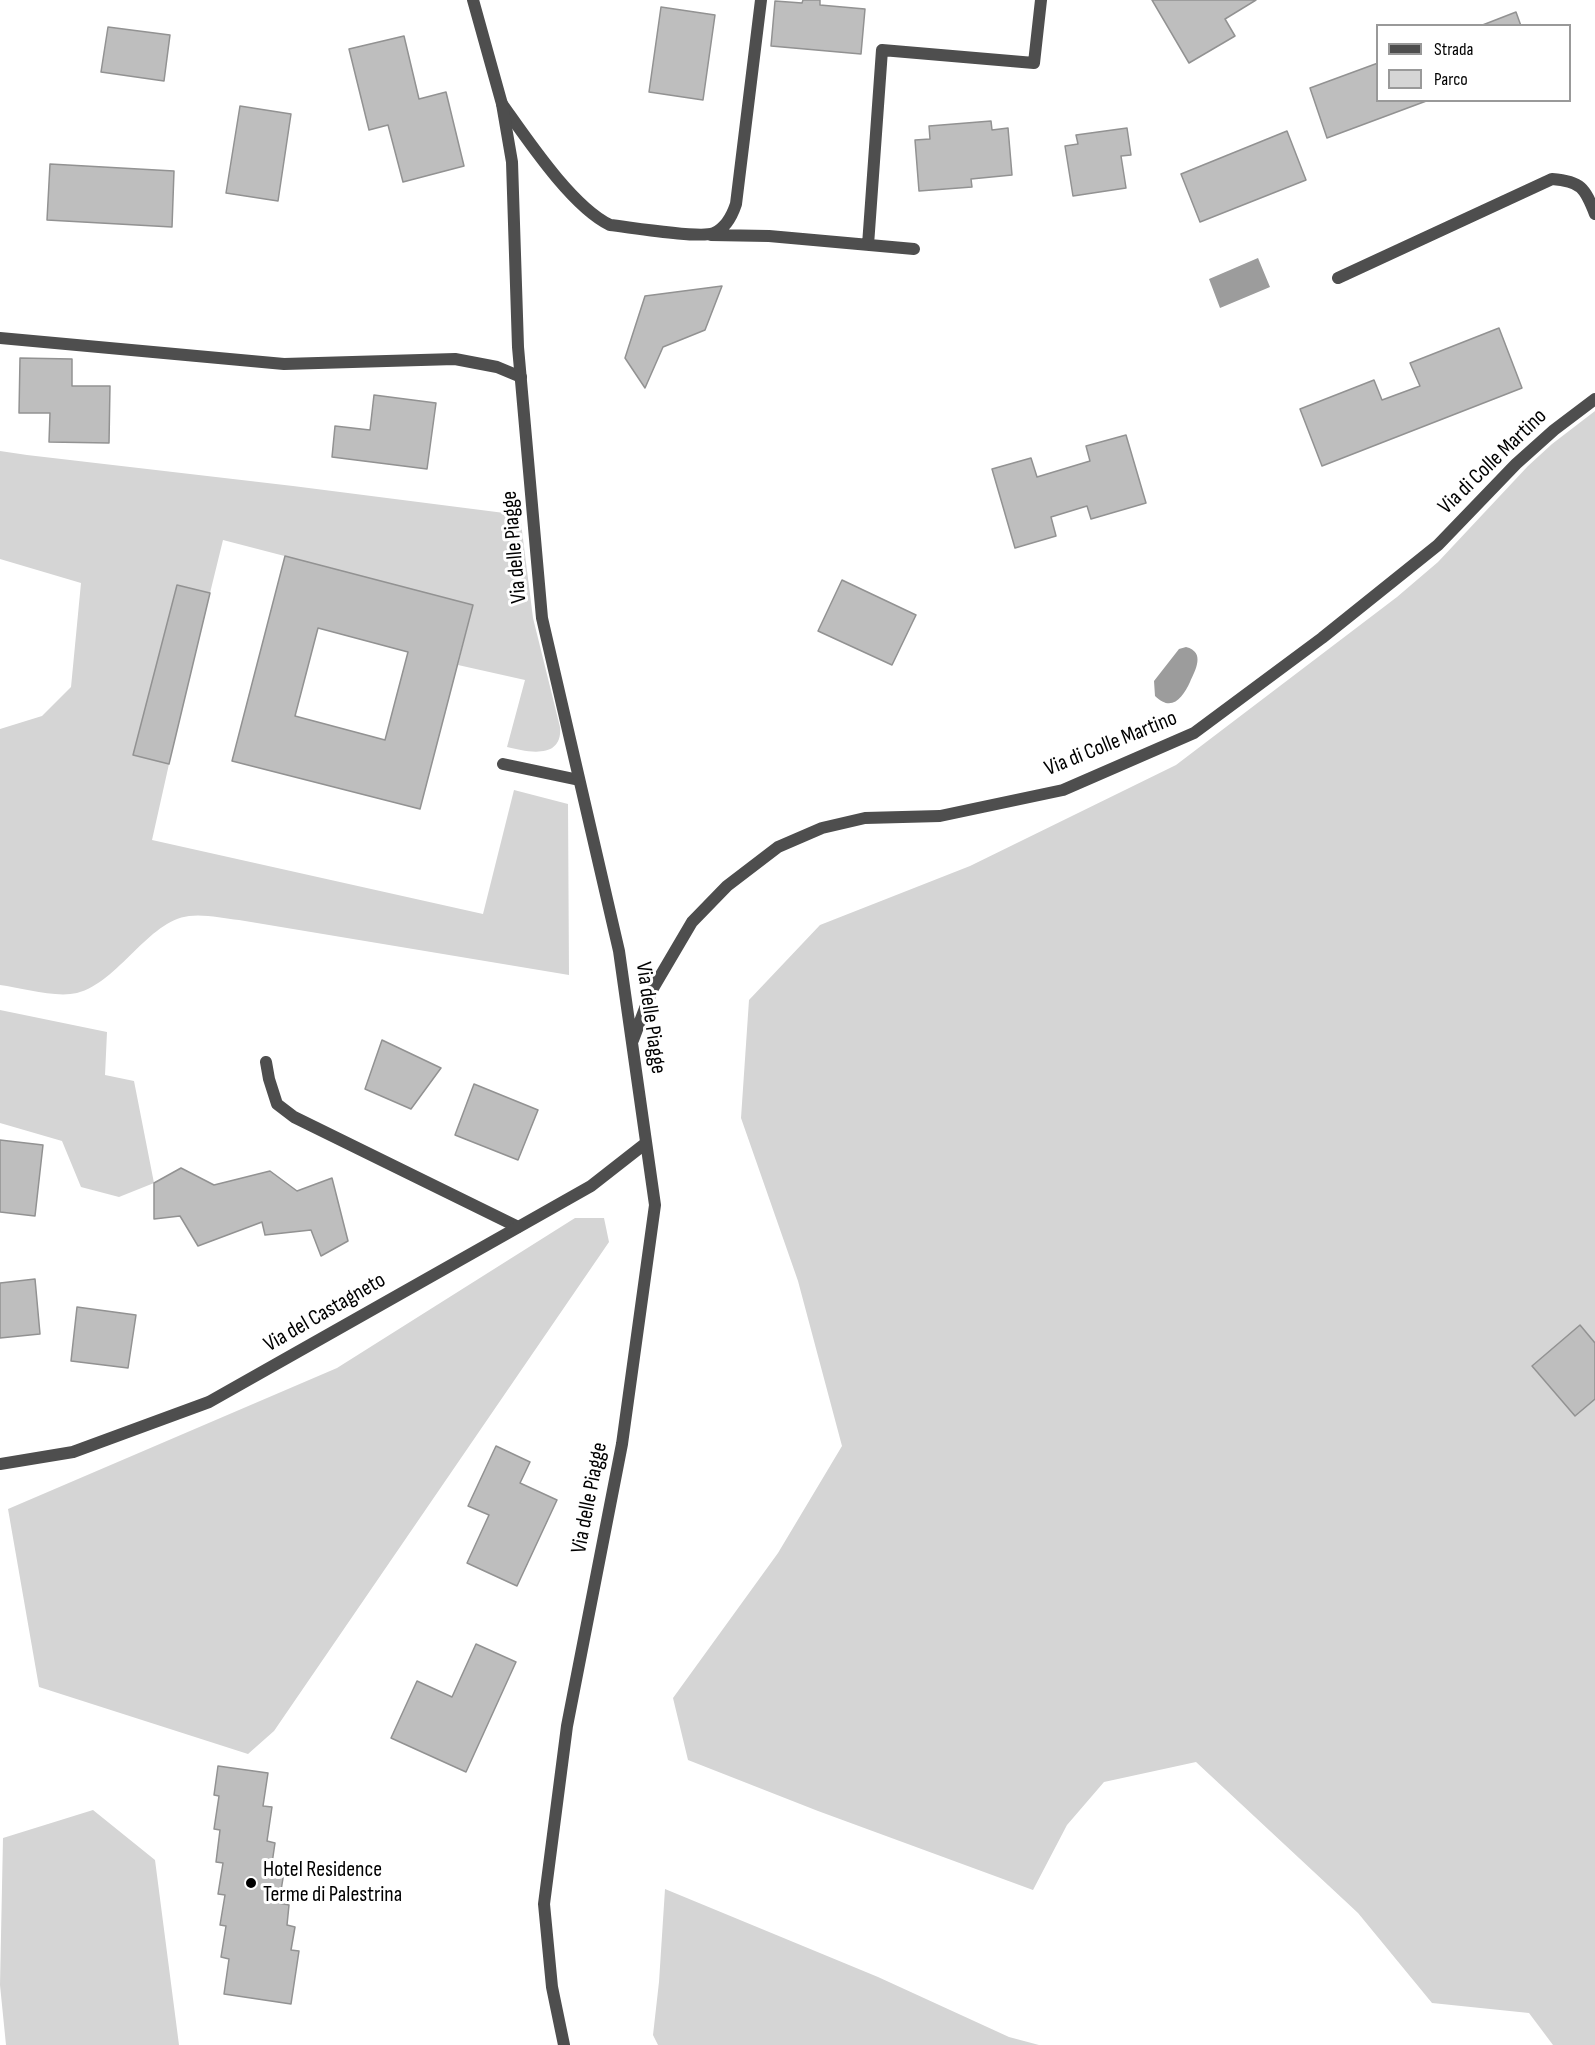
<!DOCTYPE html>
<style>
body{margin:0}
#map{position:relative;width:1595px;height:2045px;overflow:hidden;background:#fff;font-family:"Sofia Sans Condensed",sans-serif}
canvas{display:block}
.legend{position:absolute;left:1376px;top:24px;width:195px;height:78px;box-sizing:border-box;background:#fff;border:2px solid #999;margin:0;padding:8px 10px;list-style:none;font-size:18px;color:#000}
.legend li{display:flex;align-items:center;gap:12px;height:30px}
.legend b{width:30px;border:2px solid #999}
</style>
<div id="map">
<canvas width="1595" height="2045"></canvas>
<ul class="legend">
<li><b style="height:8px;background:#4e4e4e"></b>Strada</li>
<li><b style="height:16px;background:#d5d5d5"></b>Parco</li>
</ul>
</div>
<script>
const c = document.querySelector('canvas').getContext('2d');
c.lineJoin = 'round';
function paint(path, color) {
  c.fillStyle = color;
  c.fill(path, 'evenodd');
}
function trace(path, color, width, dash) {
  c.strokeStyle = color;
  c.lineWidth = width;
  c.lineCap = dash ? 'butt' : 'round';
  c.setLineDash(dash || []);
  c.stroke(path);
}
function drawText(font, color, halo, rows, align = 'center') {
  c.font = font + ' "Sofia Sans Condensed",sans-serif';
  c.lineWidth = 6;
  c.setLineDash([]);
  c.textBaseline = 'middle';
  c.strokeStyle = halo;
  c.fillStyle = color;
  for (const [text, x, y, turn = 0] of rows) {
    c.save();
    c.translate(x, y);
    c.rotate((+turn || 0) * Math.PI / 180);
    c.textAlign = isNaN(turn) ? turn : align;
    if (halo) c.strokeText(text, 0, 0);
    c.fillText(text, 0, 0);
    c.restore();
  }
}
paint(new Path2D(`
 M1595,411V2045H1553L1529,2013L1432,2003L1358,1913L1196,1762L1104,1782L1067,1825L1033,1890L818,1811L688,1760L673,1698L778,1553L842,1446L798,1281L741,1118L749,1000L820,925L970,866L1176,765L1397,597L1438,562L1528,466L1552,444Z
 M0,451L27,455L293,486L520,515L533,618L560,727C563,760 527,752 507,747L525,680L458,665L473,605L223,540L210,593L177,585L133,755L169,764L152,840L483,914L514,790L568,804L569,975L239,920C223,918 204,914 189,916C148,921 119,982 77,993C55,998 22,988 0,985V729L42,716L71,687L81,583L0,559Z
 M0,1010L107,1032L105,1075L134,1081L154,1183L119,1197L81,1187L62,1141L0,1123Z
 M575,1218H604L609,1242L274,1731L248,1754L39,1687L8,1509L337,1368Z
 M93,1810L155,1860L179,2045H6L0,1985L3,1838Z
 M665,1889L878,1977L1009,2037L1039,2045H658L653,2035L659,1982Z`), '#d5d5d5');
paint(new Path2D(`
 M1258,258L1270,287L1220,308L1209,279Z
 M1186,647C1206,652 1195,671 1190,682C1183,697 1172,713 1155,696L1154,681L1179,649Z`), '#9c9c9c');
const building = new Path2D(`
 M803,0H820V5L865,9L861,54L771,46L775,1L802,3Z
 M1152,0H1256L1225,19L1235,36L1189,63Z
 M661,7L715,15L703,100L649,92Z
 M1516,12L1521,26H1480Z
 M108,27L170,35L164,81L101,72Z
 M404,36L419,99L446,92L464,166L403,182L388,125L369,130L349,49Z
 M1378,63V100H1429L1327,138L1310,88Z
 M240,106L291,114L278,201L226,193Z
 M991,121L992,130L1008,128L1012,175L971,179L972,187L919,191L915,140L930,139L929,126Z
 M1127,128L1131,155L1121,156L1126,188L1073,196L1065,146L1078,144L1076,135Z
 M1287,131L1306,180L1200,222L1181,174Z
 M50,164L174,171L172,227L47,220Z
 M722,286L705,330L663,347L645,388L625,358L645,296Z
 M1499,328L1522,388L1322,466L1300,409L1374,380L1382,400L1420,386L1410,363Z
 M20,358L72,359V386H110L109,443L49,442L50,413H19Z
 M374,395L436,403L427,469L332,457L335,426L370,430Z
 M1126,435L1146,503L1091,519L1087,506L1051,517L1056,536L1015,548L992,469L1031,458L1037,477L1090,461L1086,446Z
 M285,556L473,605L420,809L232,761ZM318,628L408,652L385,740L295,716Z
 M842,580L916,615L892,665L818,631Z
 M177,585L210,593L169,764L133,755Z
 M382,1040L441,1068L411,1109L365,1089Z
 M474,1084L538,1110L518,1160L455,1135Z
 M0,1140L43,1145L35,1216L0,1212Z
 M181,1168L214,1185L270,1171L297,1191L332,1178L348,1241L321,1256L311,1230L265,1235L262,1222L198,1246L180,1216L154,1219V1183Z
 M35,1279L40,1334L0,1338V1283Z
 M77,1307L136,1315L128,1368L71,1361Z
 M1580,1325L1595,1343V1399L1575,1416L1532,1366Z
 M496,1446L530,1462L520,1483L557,1500L517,1586L467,1563L489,1515L468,1506Z
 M476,1644L516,1662L466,1772L391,1738L417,1681L452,1697Z
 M218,1766L268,1773L263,1806L272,1807L267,1841L275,1843L271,1870L284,1872L279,1903L289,1905L287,1925L295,1927L291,1950L299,1951L291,2004L224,1994L229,1959L221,1957L226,1926L220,1925L225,1895L218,1894L223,1863L216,1862L220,1830L214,1829L219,1796L214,1795Z`);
paint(building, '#bebebe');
trace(building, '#929292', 1.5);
trace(new Path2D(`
 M502,104C527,139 572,207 610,225C629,227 700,239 714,233C726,228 732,216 736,204L761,0
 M711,235L769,236L914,249
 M868,245L882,50L1034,63L1041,0
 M1338,278L1552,179C1581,181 1585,188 1595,214
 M0,338L284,364L455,359L497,367L521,377
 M503,764L579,780
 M266,1062L269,1079L277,1104L294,1117L518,1227`), '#4e4e4e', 12);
trace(new Path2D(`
 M473,0L502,104L512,162L518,347L542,618L619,951L655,1205L622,1444L567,1726L544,1904L552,1987L564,2045
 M633,1040L652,990L692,922L727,886L778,847L822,828L865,818L940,816L1063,790L1194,733L1322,638L1438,545L1516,464L1554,430L1595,399
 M0,1464L73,1452L209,1402L591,1186L646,1143`), '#4e4e4e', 12);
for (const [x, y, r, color] of [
 [251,1883,6,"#000"]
]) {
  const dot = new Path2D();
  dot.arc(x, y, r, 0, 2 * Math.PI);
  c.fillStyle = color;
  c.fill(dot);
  trace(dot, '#fff', 2);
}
drawText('22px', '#000', '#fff', [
 ["Via di Colle Martino",1493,462,-44],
 ["Via delle Piagge",515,547,-95],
 ["Via di Colle Martino",1111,744,-22],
 ["Via delle Piagge",650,1018,82],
 ["Via del Castagneto",325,1313,-30],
 ["Via delle Piagge",590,1498,-79]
]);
drawText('22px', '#000', '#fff', [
 ["Hotel Residence",263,1870],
 ["Terme di Palestrina",263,1895]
], 'left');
</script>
